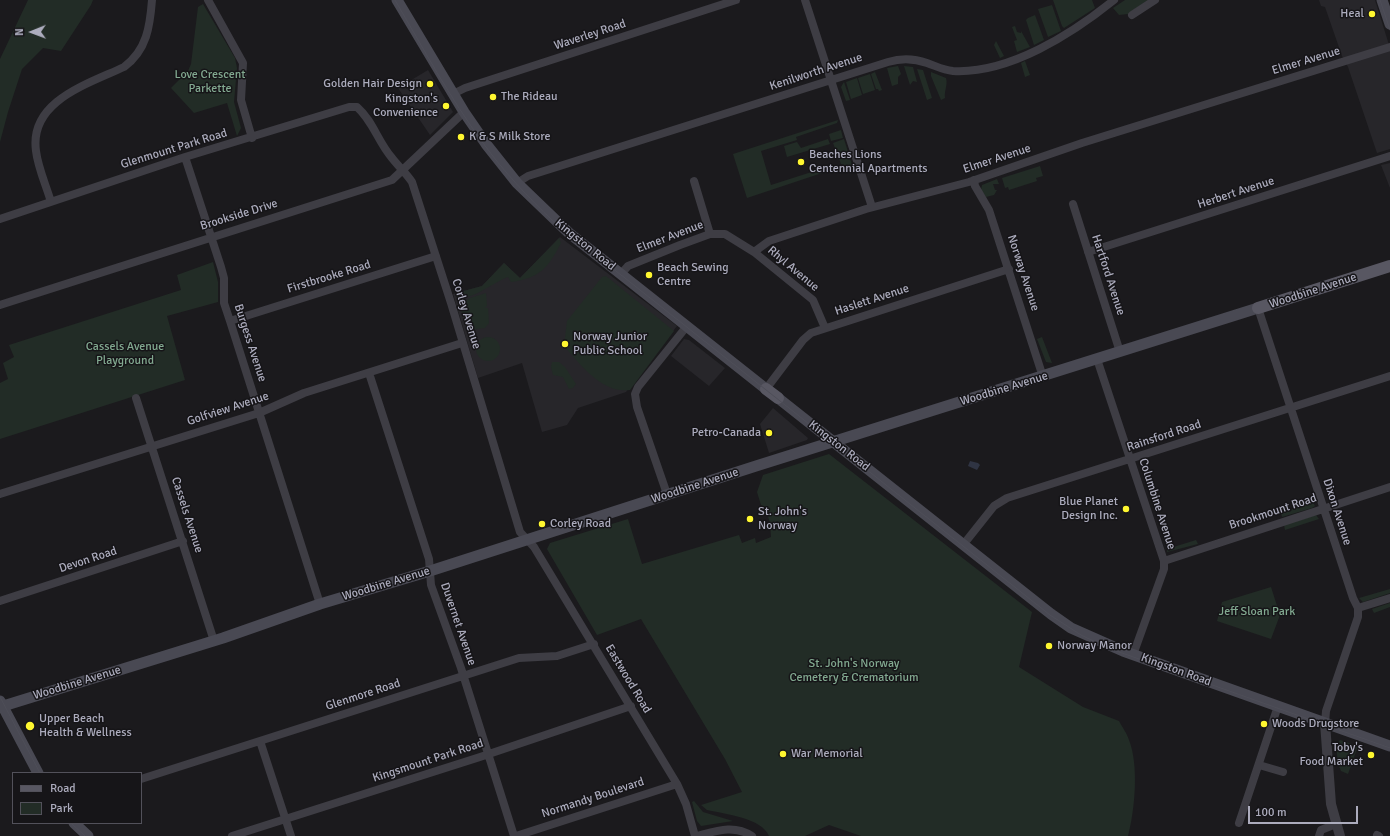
<!DOCTYPE html>
<style>
body{margin:0}
#map{position:relative;width:1390px;height:836px;overflow:hidden;background:#1b1a1d;font-family:Signika,sans-serif}
canvas{display:block}
.legend{position:absolute;left:12px;top:772px;width:130px;height:52px;box-sizing:border-box;background:#161518;border:1px solid #52515a;margin:0;padding:5px 7px;list-style:none;font-size:12px;color:#acacbd}
.legend li{display:flex;align-items:center;gap:8px;height:20px}
.legend b{width:20px;border:1px solid #52515a}
.north{position:absolute;left:12px;top:12px;width:40px;height:40px;-webkit-text-stroke:3px #161518;paint-order:stroke;rotate:269deg;font-size:11px;font-weight:700;line-height:16px;text-align:center;color:#acacbd}
.north::after{content:'';display:block;margin:auto;width:14px;height:18px;background:#acacbd;clip-path:polygon(50% 0,100% 100%,50% 72%,0 100%)}
.scale{position:absolute;left:1248px;top:806px;width:110px;height:18px;box-sizing:border-box;border:2px solid #acacbd;border-top:0;padding-left:5px;font-size:12px;line-height:14px;white-space:nowrap;color:#acacbd;-webkit-text-stroke:3px #161518;paint-order:stroke}
</style>
<div id="map">
<canvas width="1390" height="836"></canvas>
<ul class="legend">
<li><b style="height:5px;background:#585762"></b>Road</li>
<li><b style="height:11px;background:#222c26"></b>Park</li>
</ul>
<div class="north">N</div>
<div class="scale">100 m</div>
</div>
<script>
const c = document.querySelector('canvas').getContext('2d');
c.lineJoin = 'round';
function paint(path, color) {
  c.fillStyle = color;
  c.fill(path, 'evenodd');
}
function trace(path, color, width, dash) {
  c.strokeStyle = color;
  c.lineWidth = width;
  c.lineCap = dash ? 'butt' : 'round';
  c.setLineDash(dash || []);
  c.stroke(path);
}
function drawText(font, color, halo, rows, align = 'center') {
  c.font = font + ' Signika,sans-serif';
  c.lineWidth = 3;
  c.setLineDash([]);
  c.textBaseline = 'middle';
  c.strokeStyle = halo;
  c.fillStyle = color;
  for (const [text, x, y, turn = 0] of rows) {
    c.save();
    c.translate(x, y);
    c.rotate((+turn || 0) * Math.PI / 180);
    c.textAlign = isNaN(turn) ? turn : align;
    if (halo) c.strokeText(text, 0, 0);
    c.fillText(text, 0, 0);
    c.restore();
  }
}
paint(new Path2D(`
 M1319,0H1375L1390,48V149L1377,153L1348,67L1342,56L1325,7L1321,6Z
 M428,70L453,112L430,135L398,88Z
 M1390,163V188L1381,165Z
 M560,237L677,326L626,392L578,408L567,425L542,432L522,363L478,378L453,294L482,286L504,263L520,278Z
 M684,339L689,340L725,368L709,386L671,356Z
 M773,408L808,438L807,440L769,453L760,424Z`), '#27262a');
paint(new Path2D(`
 M28,0H93L91,5L61,51L43,48L22,69L8,112L0,142V59Z
 M1053,0H1092L1095,8L1064,28L1062,26Z
 M1125,0H1148L1128,14L1119,15L1113,8Z
 M203,4L235,58L237,68L234,102L241,128L237,136L227,103L194,113L171,88L188,71L191,64L198,7Z
 M1052,5L1061,31L1048,37L1038,9Z
 M1035,15L1044,40L1034,45L1026,20L1028,18Z
 M1015,26L1017,32L1021,33V31L1030,47L1017,52L1014,41L1017,40L1012,27Z
 M996,41L1004,56L1000,58L994,45Z
 M1025,61L1030,75L1025,77L1021,63Z
 M898,66L901,74L898,77V84L892,86L887,68Z
 M904,66L913,67L917,82L913,81L910,85Z
 M917,69L923,70L932,98L927,100Z
 M875,72L882,90L879,91L878,89H876L871,74Z
 M931,72L946,78C948,85 944,91 945,98L941,100L931,76Z
 M870,74L875,90L863,94L858,78Z
 M857,78L862,95L851,99L846,82Z
 M844,82L850,100L846,101L841,87Z
 M838,120L837,123L796,137L797,140L761,151L771,185L824,168L825,172L747,198L733,154Z
 M841,130L843,138L831,141L829,134Z
 M828,139L830,144L787,157L784,146L797,142L801,148Z
 M844,139L853,168L841,164L833,143Z
 M1040,166L1043,176L1036,178L1037,181L1009,190L1008,187L1005,188L1002,178Z
 M997,179L999,184H993L995,190H997L994,195L986,197L981,190L982,185Z
 M559,238L561,243C548,268 540,278 511,282L508,277C494,282 473,300 457,298L456,293L482,286L504,263L520,278Z
 M213,262L218,282V302L167,316L185,380L0,439V383L8,379L3,363L14,357L9,345L181,290L177,275Z
 M606,276L674,331L630,390C602,394 580,364 564,346L567,321L602,277Z
 M486,293L487,306L485,308H488L489,323L485,328L468,330L459,305L470,298Z
 M1042,337L1052,363L1046,362L1037,339Z
 M476 349a12 12 0 1 1 24 0a12 12 0 1 1-24 0Z
 M552,362H559L565,367L576,384L573,388L569,389L563,377L553,375L551,367Z
 M829,454L1032,612L1019,667L1083,707L1119,721C1122,727 1127,733 1129,740C1139,765 1135,810 1128,836H861L829,825L805,836H769C762,818 725,814 707,810L701,805L742,792L725,759L641,619L597,635L547,549L550,543L628,519L642,564L739,535L742,543L755,538L756,543L771,537L770,523L766,510L761,505L757,492L763,475Z
 M1313,502L1315,506L1312,508L1282,517L1281,513Z
 M1316,515L1319,519L1285,530L1284,525Z
 M1196,540L1198,544L1167,552V549Z
 M1271,587L1280,615L1271,639L1217,621L1222,602Z
 M1390,589V593L1363,602L1359,598Z
 M1390,603V607L1374,613L1372,609Z
 M1340,740L1358,746L1348,774L1341,771L1338,764L1336,745Z
 M694,801L703,812L733,821L701,826L697,821L692,802Z`), '#222c26');
paint(new Path2D(`
 M970,461L978,463L980,465L977,470L968,466Z`), '#2f3443');
trace(new Path2D(`
 M208,0L243,63L241,100L252,138
 M805,0L872,207
 M1132,15L1155,0
 M453,94L465,88L736,0
 M185,157L221,267L224,278V303L230,321L320,604
 M974,180L975,186L989,210L1043,377
 M694,181L710,234
 M517,183L528,176L563,165L888,62C901,58 913,58 927,63C936,66 943,70 953,71C1009,74 1072,34 1114,0
 M51,202C46,185 38,168 36,151C29,101 88,84 124,67C147,50 150,26 152,0
 M1073,204L1120,352
 M0,219L185,157L349,107H357C373,121 378,142 392,158C399,167 406,173 412,182L451,303L520,532L534,547L677,784L686,804L695,836
 M754,252L769,241L866,209L969,182L1082,143L1390,47
 M1088,252L1390,156
 M621,274L628,266L680,245L710,234H725L754,252L813,300L825,328
 M0,305L392,180L464,112
 M1258,308L1353,598L1358,608V617L1326,711L1325,723
 M230,321L436,256
 M1097,359L1164,561V569L1133,655
 M369,373L429,559L431,585L461,668L514,836
 M766,389L803,340L811,333L1009,269
 M136,398L214,641
 M0,494L259,413L304,393L462,343
 M667,494L637,407L635,394L638,387L687,326
 M963,545L994,506L1007,498L1390,376
 M1164,561L1390,487
 M0,601L183,541
 M1358,608L1390,598
 M260,741L291,836
 M1259,765L1283,772
 M141,779L519,658L557,656L594,644
 M1239,823L1278,706
 M1377,835L1379,836
 M232,836L480,757L631,706
 M516,836L677,784
 M697,836C716,831 734,824 752,836
 M1319,836L1321,830L1336,824`), '#3e3d44', 8);
trace(new Path2D(`
 M1325,723L1331,804L1340,836`), '#3e3d44', 10);
trace(new Path2D(`
 M397,0L464,112L486,144L517,183L569,233L766,389
 M1382,0L1390,24
 M778,398L1051,614L1071,628L1123,651L1390,746
 M0,701L38,773
 M0,707L223,638L320,604L430,571L756,466L1258,308
 M74,823L88,836`), '#494953', 11);
trace(new Path2D(`
 M1258,308L1390,266
 M766,389L778,398`), '#585762', 12);
trace(new Path2D(`
 M395,0C423,48 450,98 483,143C504,172 528,197 553,221L1050,615L1081,635L1108,648L1390,748
 M1380,0L1390,30
 M0,697L40,773
 M71,823L85,836`), '#4e4e58', 1);
for (const [x, y, r, color] of [
 [1372,14,4,"#fff730"],
 [430,84,4,"#fff730"],
 [493,97,4,"#fff730"],
 [446,106,4,"#fff730"],
 [461,137,4,"#fff730"],
 [801,162,4,"#fff730"],
 [649,275,4,"#fff730"],
 [565,344,4,"#fff730"],
 [769,433,4,"#fff730"],
 [1126,509,4,"#fff730"],
 [750,519,4,"#fff730"],
 [542,524,4,"#fff730"],
 [1049,646,4,"#fff730"],
 [1264,724,4,"#fff730"],
 [30,726,5,"#fff730"],
 [783,754,4,"#fff730"],
 [1371,755,4,"#fff730"]
]) {
  const dot = new Path2D();
  dot.arc(x, y, r, 0, 2 * Math.PI);
  c.fillStyle = color;
  c.fill(dot);
  trace(dot, '#161518', 1.5);
}
drawText('12px', '#acacbd', '#161518', [
 ["Heal",1364,14,"right"],
 ["Golden Hair Design",422,84,"right"],
 ["The Rideau",501,97],
 ["Kingston's",438,99,"right"],
 ["Convenience",438,113,"right"],
 ["K & S Milk Store",469,137],
 ["Beaches Lions",809,155],
 ["Centennial Apartments",809,169],
 ["Beach Sewing",657,268],
 ["Centre",657,282],
 ["Norway Junior",573,337],
 ["Public School",573,351],
 ["Petro-Canada",761,433,"right"],
 ["Blue Planet",1118,502,"right"],
 ["Design Inc.",1118,516,"right"],
 ["St. John's",758,512],
 ["Norway",758,526],
 ["Corley Road",550,524],
 ["Norway Manor",1057,646],
 ["Upper Beach",39,719],
 ["Health & Wellness",39,733],
 ["Woods Drugstore",1272,724],
 ["Toby's",1363,748,"right"],
 ["Food Market",1363,762,"right"],
 ["War Memorial",791,754]
], 'left');
drawText('12px', '#acacbd', '#161518', [
 ["Waverley Road",590,35,-18],
 ["Elmer Avenue",1306,61,-17],
 ["Kenilworth Avenue",816,72,-18],
 ["Glenmount Park Road",174,149,-17],
 ["Elmer Avenue",997,159,-18],
 ["Herbert Avenue",1236,193,-18],
 ["Brookside Drive",239,215,-17],
 ["Elmer Avenue",670,237,-21],
 ["Kingston Road",585,245,39],
 ["Rhyl Avenue",793,269,40],
 ["Norway Avenue",1023,273,72],
 ["Hartford Avenue",1108,275,72],
 ["Firstbrooke Road",329,277,-17],
 ["Woodbine Avenue",1313,291,-18],
 ["Haslett Avenue",872,300,-18],
 ["Corley Avenue",466,314,73],
 ["Burgess Avenue",250,343,72],
 ["Woodbine Avenue",1004,389,-17],
 ["Golfview Avenue",228,409,-18],
 ["Rainsford Road",1164,436,-18],
 ["Kingston Road",839,446,38],
 ["Woodbine Avenue",695,486,-18],
 ["Columbine Avenue",1157,504,72],
 ["Brookmount Road",1273,512,-18],
 ["Dixon Avenue",1337,512,72],
 ["Cassels Avenue",187,515,72],
 ["Devon Road",88,560,-18],
 ["Woodbine Avenue",386,584,-17],
 ["Duvernet Avenue",458,624,71],
 ["Kingston Road",1176,670,20],
 ["Eastwood Road",628,679,59],
 ["Woodbine Avenue",77,683,-17],
 ["Glenmore Road",363,695,-18],
 ["Kingsmount Park Road",428,761,-18],
 ["Normandy Boulevard",593,798,-18]
]);
drawText('12px', '#82a990', '#161518', [
 ["Love Crescent",210,75],
 ["Parkette",210,89],
 ["Cassels Avenue",125,347],
 ["Playground",125,361],
 ["Jeff Sloan Park",1257,612],
 ["St. John's Norway",854,664],
 ["Cemetery & Crematorium",854,678]
]);
</script>
